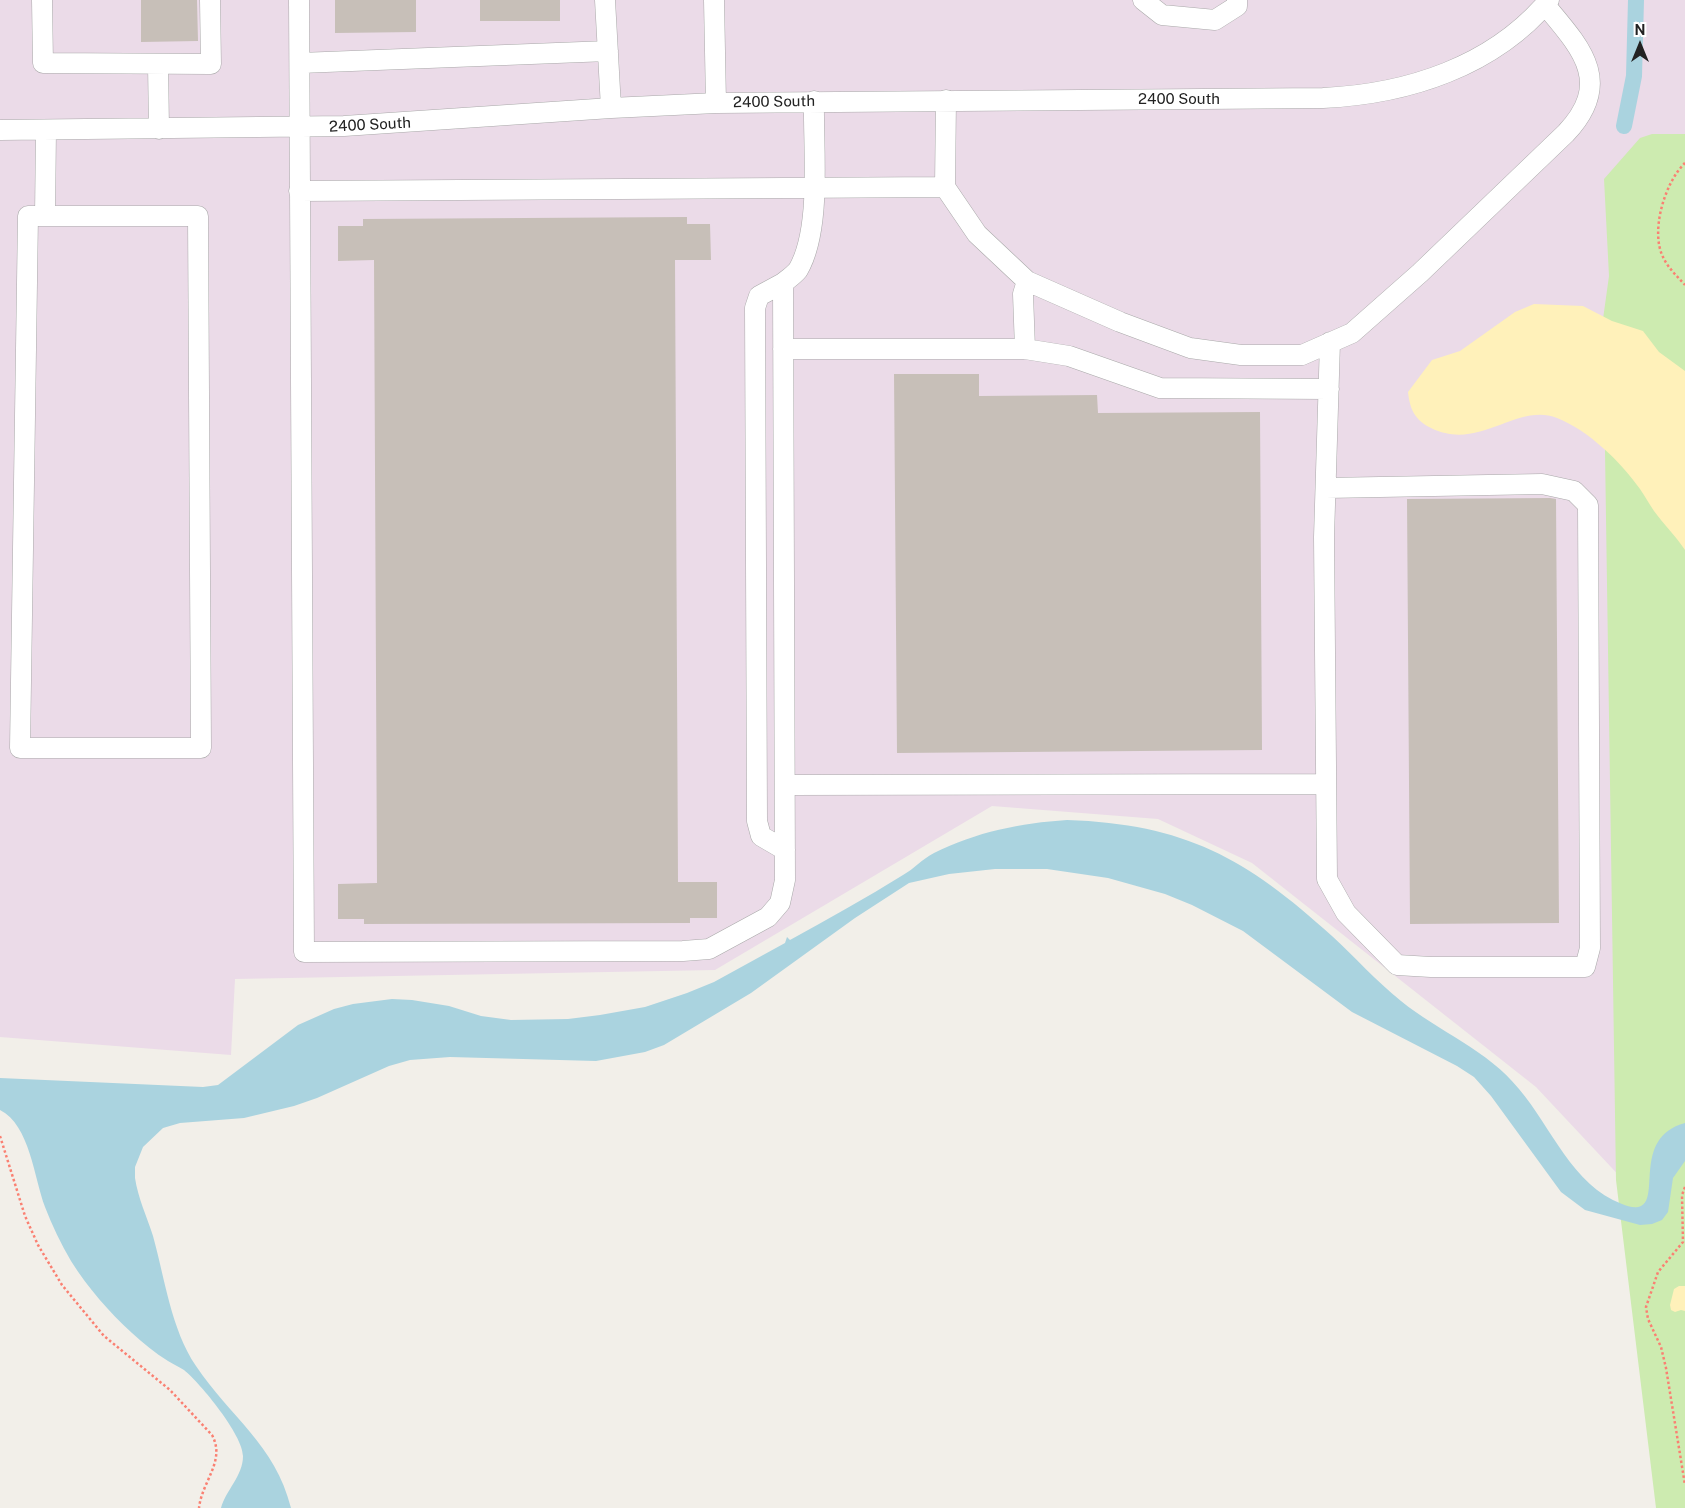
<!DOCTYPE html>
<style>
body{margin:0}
#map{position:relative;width:1685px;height:1508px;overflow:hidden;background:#f2efe9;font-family:"Public Sans",sans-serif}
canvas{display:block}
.north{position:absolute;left:1615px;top:20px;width:50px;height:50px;-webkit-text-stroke:4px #fff;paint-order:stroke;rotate:0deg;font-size:14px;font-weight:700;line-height:20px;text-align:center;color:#222}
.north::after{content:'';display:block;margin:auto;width:18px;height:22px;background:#222;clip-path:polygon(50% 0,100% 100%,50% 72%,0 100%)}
</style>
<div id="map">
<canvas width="1685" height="1508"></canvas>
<div class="north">N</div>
</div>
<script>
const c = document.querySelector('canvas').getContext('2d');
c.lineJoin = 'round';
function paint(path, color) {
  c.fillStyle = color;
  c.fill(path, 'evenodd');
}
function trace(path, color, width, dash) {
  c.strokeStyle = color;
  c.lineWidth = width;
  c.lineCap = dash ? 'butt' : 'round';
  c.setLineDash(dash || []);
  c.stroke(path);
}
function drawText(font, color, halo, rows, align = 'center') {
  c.font = font + ' "Public Sans",sans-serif';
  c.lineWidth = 4;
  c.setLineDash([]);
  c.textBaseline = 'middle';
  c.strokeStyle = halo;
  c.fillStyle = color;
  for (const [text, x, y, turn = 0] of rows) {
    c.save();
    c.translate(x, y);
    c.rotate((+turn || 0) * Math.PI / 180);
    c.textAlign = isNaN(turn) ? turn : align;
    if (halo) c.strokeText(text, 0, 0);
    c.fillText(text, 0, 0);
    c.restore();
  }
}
paint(new Path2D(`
 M0,0H1685V138L1625,1182L1536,1087L1252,863L1158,819L992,806L715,970L235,979L231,1055L0,1037Z`), '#ebdbe8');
paint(new Path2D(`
 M1652,134H1685V1508H1656L1616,1180L1603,319L1609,276L1604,179L1640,138Z`), '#cdebb0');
paint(new Path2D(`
 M1534,304L1583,306L1612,321L1643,331L1659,352L1685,371V550C1676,536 1664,525 1654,511C1649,504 1645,496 1640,489C1621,462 1588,430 1557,418C1517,402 1479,452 1431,428C1415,420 1410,410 1408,392L1432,360L1460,351L1515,312Z
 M1679,1286H1685V1311L1681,1310L1675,1312L1671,1310L1670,1305L1674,1289Z`), '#fff1ba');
paint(new Path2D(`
 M1067,820C1185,824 1246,858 1332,936C1355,957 1376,981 1401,1001C1439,1032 1488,1050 1519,1089C1552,1128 1572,1185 1622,1204C1627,1206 1633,1208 1638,1207C1663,1203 1630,1138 1685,1123V1161L1673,1178L1668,1212L1662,1220L1652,1224L1640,1225L1585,1210L1561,1192L1491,1096L1474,1077L1457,1066L1352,1012L1243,931L1192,905L1165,894L1108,878L1047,869H995L949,874L909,883L855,918L751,993L664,1045L645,1052L596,1061L450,1057L410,1060L389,1066L317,1098L294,1106L244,1118L180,1123L163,1128L143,1147L135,1167V1178C138,1198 147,1217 153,1236C165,1279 171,1329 196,1366C230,1417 275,1444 291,1508H221C226,1490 243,1476 243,1456C243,1435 201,1384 184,1370C179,1367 173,1364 168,1361C155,1353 143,1343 132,1333C109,1312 88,1288 71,1261C61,1244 52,1225 45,1207C34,1178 30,1125 0,1110V1078L203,1087L218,1085L298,1025L334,1009L353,1004L392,999L412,1000L449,1006L481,1016L511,1020L568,1019L600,1015L645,1007L687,993L714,982L785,943L787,937L790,940C828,919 866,898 903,875C914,869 922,859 934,853C976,832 1021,823 1067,820Z`), '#aad3df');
trace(new Path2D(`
 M1624,126L1634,76L1636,0`), '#aad3df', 16);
paint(new Path2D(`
 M141,0H197L198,41L141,42Z
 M335,0H416V32L335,33Z
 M480,0H560V21H480Z
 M687,217V224H710L711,260H675L678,882H717V918H690V923L364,924V919H338V884L377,883L374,260L338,261V226H363V219Z
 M894,374H979V396L1097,395L1098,413L1260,412L1262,750L897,753Z
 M1550,498L1556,499L1559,923L1410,924L1407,499Z`), '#c7bfb8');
const minor = new Path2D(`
 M42,0L43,63L211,64L210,0
 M299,0L304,952L683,951L709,949L768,917L780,903L785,880L783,283C788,279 794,275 798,270C822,229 813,149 814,101
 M605,0L611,108
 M714,0L716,103
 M1143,0L1162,15L1215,20L1237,6V0
 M300,63L608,51
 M158,64L159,129
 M946,100L945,187L977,234L1027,281L1120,322L1190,348L1241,355H1302L1352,333L1420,273L1566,133C1614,82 1581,48 1545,5
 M0,130L344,126L611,108L716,103L1323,98C1407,94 1493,67 1549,0
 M299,191L945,187
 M28,216H198L201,748H20Z
 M45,216L46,130
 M783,283L759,296L755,308L757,821L761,836L785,850
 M783,349H1025L1023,294L1027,281
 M1025,349L1069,356L1160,388L1329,389
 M1326,488L1542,484L1574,491L1588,505L1590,948L1585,967H1431L1397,965L1346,913L1327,879L1324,537L1330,342
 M785,785L1326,784`);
trace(minor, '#a9a9a9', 21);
trace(new Path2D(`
 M1685,163C1665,182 1650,231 1663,257C1668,268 1677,276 1685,285
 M0,1136L25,1216L38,1245L62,1285L104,1336L170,1390L212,1435C226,1461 202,1481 199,1508
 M1685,1187L1682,1195L1683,1242L1658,1272L1646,1307L1648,1319L1661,1347L1666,1368L1685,1485`), '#fa8072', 2.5, [2.5, 2.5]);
trace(minor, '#fff', 20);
drawText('15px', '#222', '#fff', [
 ["2400 South",1179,99],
 ["2400 South",774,102,-1],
 ["2400 South",370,125,-3]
]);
</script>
